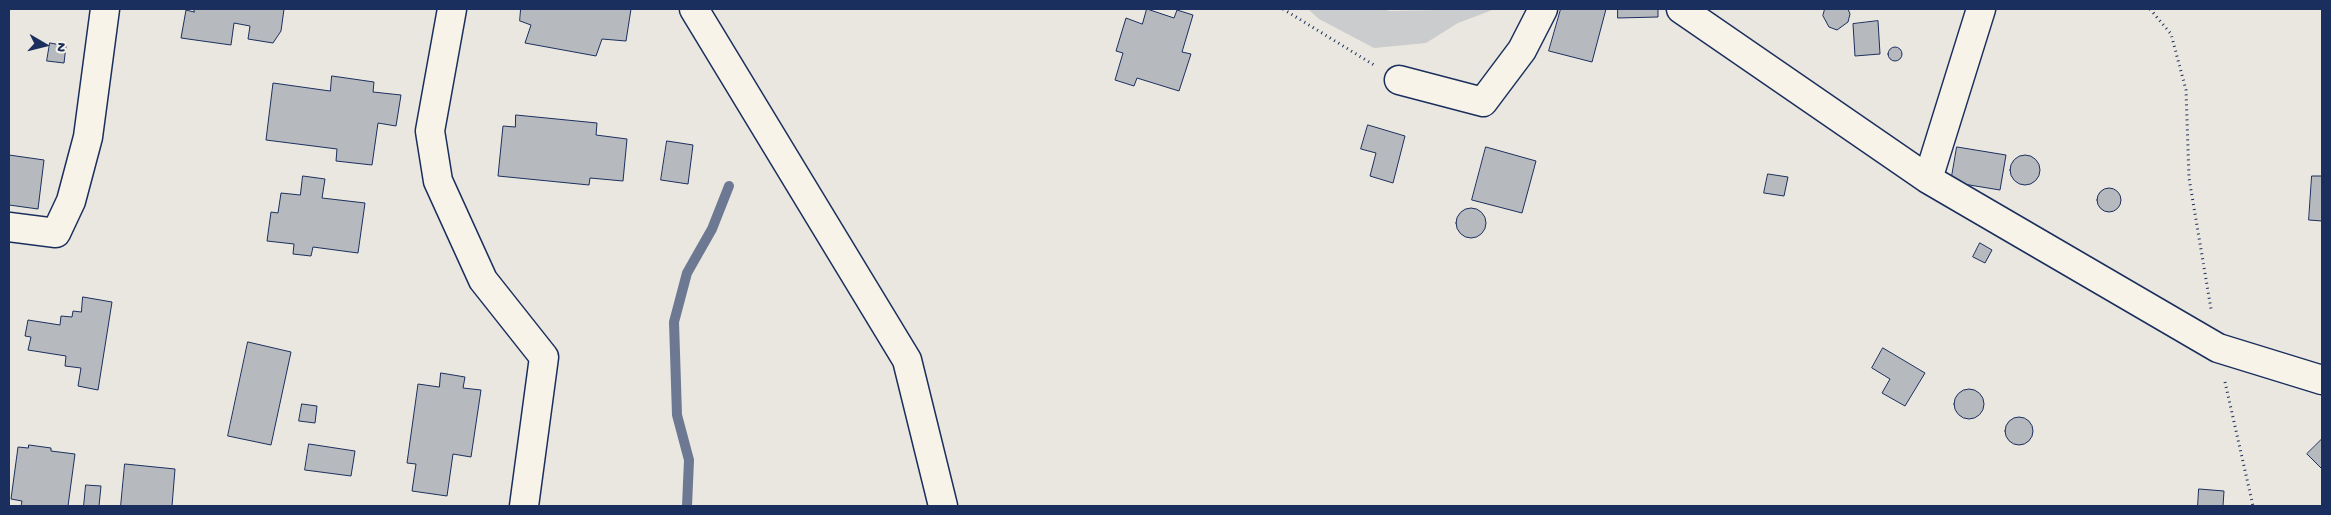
<!DOCTYPE html>
<style>
body{margin:0}
#map{position:relative;width:2331px;height:515px;overflow:hidden;background:#eae7e0;font-family:"Gochi Hand",sans-serif}
canvas{display:block}
.frame{position:absolute;inset:0;border:10px solid #1b2f5e;pointer-events:none}
.north{position:absolute;left:20px;top:20px;width:50px;height:50px;-webkit-text-stroke:4px #f7f3e8;paint-order:stroke;rotate:98deg;font-size:14px;font-weight:700;line-height:20px;text-align:center;color:#1b2f5e}
.north::after{content:'';display:block;margin:auto;width:18px;height:22px;background:#1b2f5e;clip-path:polygon(50% 0,100% 100%,50% 72%,0 100%)}
</style>
<div id="map">
<canvas width="2331" height="515"></canvas>
<div class="frame"></div>
<div class="north">N</div>
</div>
<script>
const c = document.querySelector('canvas').getContext('2d');
c.lineJoin = 'round';
function paint(path, color) {
  c.fillStyle = color;
  c.fill(path, 'evenodd');
}
function trace(path, color, width, dash) {
  c.strokeStyle = color;
  c.lineWidth = width;
  c.lineCap = dash ? 'butt' : 'round';
  c.setLineDash(dash || []);
  c.stroke(path);
}
paint(new Path2D(`
 M1308,9H1382L1390,11L1495,9L1458,23L1426,43L1374,48L1319,19Z`), '#cbcccd');
trace(new Path2D(`
 M687,506L689,460L677,415L674,322L687,273L712,229L729,186`), '#6d7892', 10);
const building = new Path2D(`
 M194,9H284L281,31L273,43L248,39L250,26L234,23L231,45L181,38L186,10L194,12Z
 M521,9H631L626,41L602,39L596,56L525,43L531,25L520,21Z
 M1147,9L1174,18L1177,10L1193,15L1182,52L1191,54L1179,91L1137,78L1134,86L1115,80L1123,53L1116,51L1126,18L1142,24Z
 M1561,9H1606L1592,62L1549,51Z
 M1618,9H1658V17L1618,18Z
 M1825,9H1848L1850,14L1848,22L1837,30L1829,27L1823,16Z
 M1878,21L1880,54L1855,56L1853,24Z
 M50,43L66,46L64,63L47,61Z
 M1888 54a7 7 0 1 1 14 0a7 7 0 1 1-14 0Z
 M332,76L374,82L373,92L401,95L396,126L378,123L372,165L336,161L337,149L266,140L273,83L330,91Z
 M516,115L597,123L596,135L627,139L623,181L590,178L589,185L498,176L503,126L515,127Z
 M1368,125L1405,136L1393,183L1370,176L1376,153L1361,149Z
 M667,141L693,145L688,184L661,180Z
 M1486,147L1536,161L1522,213L1472,200Z
 M1957,147L2006,155L2000,190L1951,182Z
 M9,155L44,160L38,209L9,205Z
 M2010 170a15 15 0 1 1 30 0a15 15 0 1 1-30 0Z
 M1768,174L1788,177L1784,196L1764,193Z
 M303,176L325,179L322,198L365,203L358,253L313,247L311,256L293,254L294,244L267,241L271,212L278,213L281,193L300,195Z
 M2312,176H2322V221L2309,220Z
 M2097 200a12 12 0 1 1 24 0a12 12 0 1 1-24 0Z
 M1456 223a15 15 0 1 1 30 0a15 15 0 1 1-30 0Z
 M1980,243L1992,250L1985,263L1973,257Z
 M83,297L112,302L98,390L78,386L81,368L65,366L66,356L28,350L31,337L25,336L28,320L60,325L61,316L72,317L73,311L81,312Z
 M248,342L291,352L271,445L228,436Z
 M1883,348L1925,373L1905,406L1882,393L1890,379L1872,368Z
 M441,373L465,377L463,388L481,390L471,457L453,454L447,496L412,491L416,464L407,463L418,384L439,387Z
 M1954 404a15 15 0 1 1 30 0a15 15 0 1 1-30 0Z
 M302,404L317,406L315,423L299,421Z
 M2005 431a14 14 0 1 1 28 0a14 14 0 1 1-28 0Z
 M2322,439V469L2307,454Z
 M309,444L355,451L351,476L305,470Z
 M29,445L51,448V451L75,454L68,506H21L22,501L11,499L18,447L28,448Z
 M125,464L175,469L172,506H121Z
 M86,485L101,486L99,506H84Z
 M2199,489L2224,491L2223,506H2198Z`);
paint(building, '#b6babf');
trace(building, '#1b2f5e', 1);
const minor = new Path2D(`
 M452,9L430,131L438,181L483,280L544,357L524,506
 M694,9L907,360L943,506
 M1681,9L1928,179L2218,348L2322,380
 M1399,80L1483,102L1522,50L1543,9
 M1928,179L1981,9
 M9,227L56,233L71,201L88,137L105,9`);
trace(minor, '#1b2f5e', 31);
trace(new Path2D(`
 M1283,9L1374,65
 M2150,9L2171,34L2186,90L2189,178L2211,309
 M2225,382L2253,506`), '#1b2f5e', 3, [1, 4]);
trace(minor, '#f7f3e8', 28);
</script>
